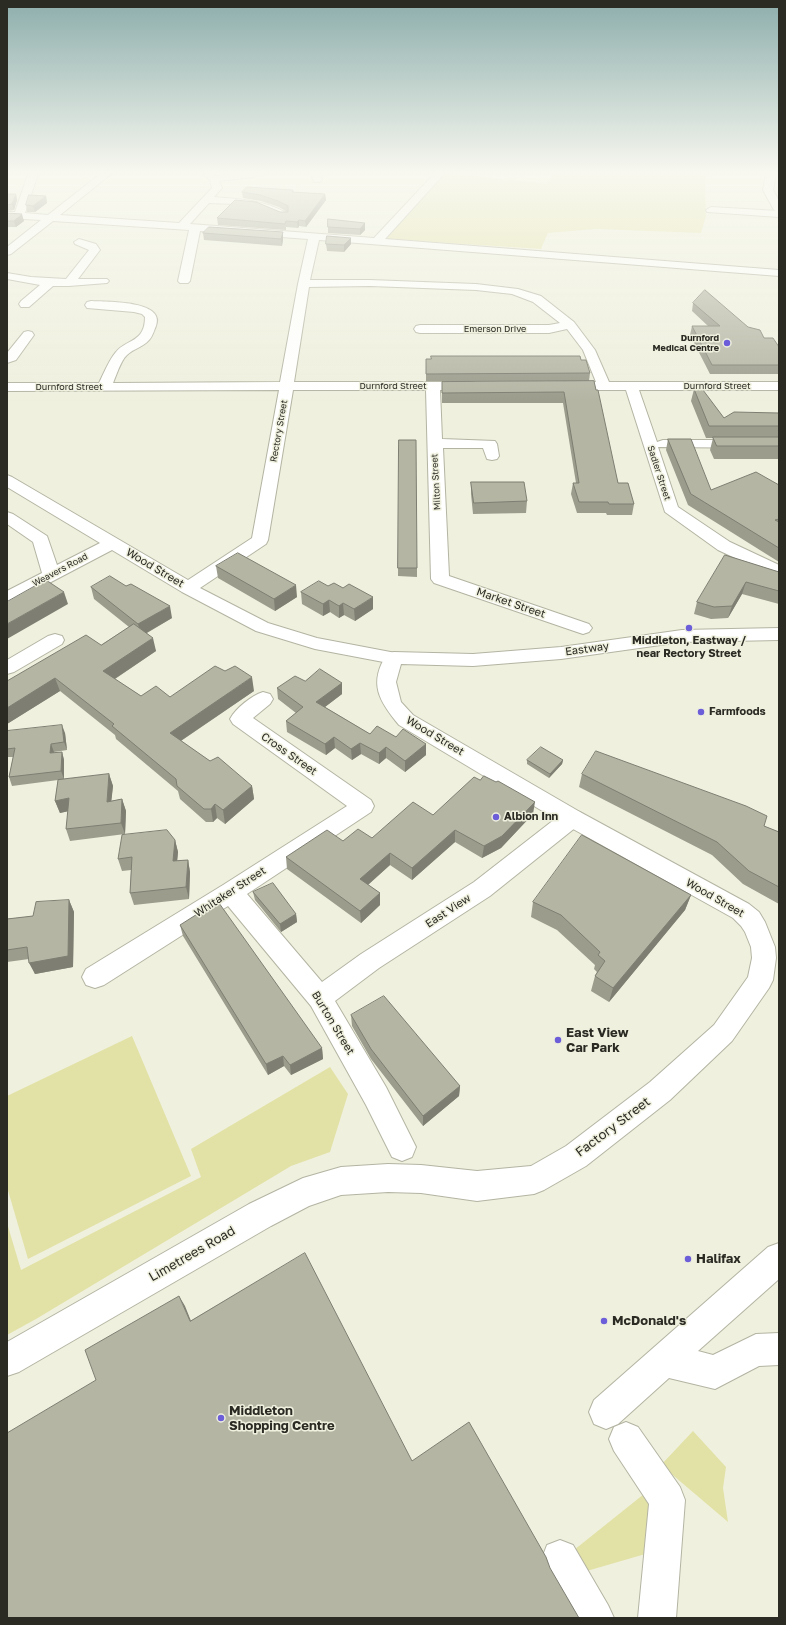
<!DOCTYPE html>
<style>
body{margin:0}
#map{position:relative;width:786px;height:1625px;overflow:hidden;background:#eff0de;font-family:"Golos Text",sans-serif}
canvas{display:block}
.frame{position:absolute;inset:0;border:8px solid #2b2b24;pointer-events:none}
</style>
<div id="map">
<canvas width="786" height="1625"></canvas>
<div class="frame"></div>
</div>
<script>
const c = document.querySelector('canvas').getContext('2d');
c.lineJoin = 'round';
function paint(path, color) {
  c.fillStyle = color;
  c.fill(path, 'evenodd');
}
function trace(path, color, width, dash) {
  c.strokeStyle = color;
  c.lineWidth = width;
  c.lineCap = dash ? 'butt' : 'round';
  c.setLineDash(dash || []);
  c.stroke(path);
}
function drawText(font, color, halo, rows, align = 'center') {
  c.font = font + ' "Golos Text",sans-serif';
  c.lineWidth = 3;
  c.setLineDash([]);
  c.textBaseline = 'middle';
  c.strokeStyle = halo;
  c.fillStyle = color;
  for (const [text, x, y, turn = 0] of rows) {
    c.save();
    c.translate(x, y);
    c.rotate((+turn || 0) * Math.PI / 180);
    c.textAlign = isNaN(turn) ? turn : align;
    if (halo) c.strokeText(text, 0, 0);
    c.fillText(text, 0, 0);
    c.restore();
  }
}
paint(new Path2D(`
 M443,174H456L547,184L553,174H705L706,216L701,233L596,229L548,233L541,249L386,239Z
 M132,1036L191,1176L28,1259L7,1187V1096Z
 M330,1067L348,1094L330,1152L291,1166L36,1319L7,1335V1223L21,1270L201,1177L191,1149Z
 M693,1431L726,1467L723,1488L728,1522L661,1465Z
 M644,1494L655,1501L659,1550L580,1573L569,1554Z`), '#e2e2a6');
const street = new Path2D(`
 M28,174H38L25,213L48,215L100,174H111L60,215L179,223L212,188L210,180L204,174H214L216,176L232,174H258L253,177L219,181L222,188L214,197C239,199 264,200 287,213L288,215L287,217C278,219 271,212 263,209C246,203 226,204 209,203L190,224L374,238L434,174H444L385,239L779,270V276L319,240L310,280H370L476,284L518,289L541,296L574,322L595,350L609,382H779V390H639L657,442L663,440H779V448L658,447L678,507L730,542L779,565V575L765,572L718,550L665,512L626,390H564L559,389L557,386L559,383L564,382H596L583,350L567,329L549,333H420L416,332L414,329L416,326L420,325H549L560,323L533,302L512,294L476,290L370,286L309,287L294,382H472L477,383L479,386L477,389L472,390H440L442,439L495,441L497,444L499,456L497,459L492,460L487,459L483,448H443L449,576L589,624L592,628L589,632L583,634L577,632L434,583L431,579L426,390H293L268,540L266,544L200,588L268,623L317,638L401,654L403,658L401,662L394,664L315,649L256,631L182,592L112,550L13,602L7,603V591L42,573L33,542L7,524V512L13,514L47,536L57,565L100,543L7,487V475L12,477L188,580L252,538L279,390L7,391V383H99C104,373 109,360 116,352C126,339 145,343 145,317L142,314L134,312L87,308L85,305L87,302L91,301C106,302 166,300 156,326C154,330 153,336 149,340C143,347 133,349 127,355C121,360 116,376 113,383L280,382L298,284L308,239L200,231L190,281L188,283H180L178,281L189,230L53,221L11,254L7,255V247L41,220L7,218V212H15Z
 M311,174H321L322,180L320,182H314Z
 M711,207L779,211V217L707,212L706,210Z
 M79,239L96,244L100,250L78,279H107L109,281L107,283L69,286H53L29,307H21L19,304L21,301L40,285L7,279V273L31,277L66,279L89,250L75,244L74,242Z
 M28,331L32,332L34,335L16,360L7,363V353L24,332Z
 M55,634L62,636L64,640L62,644L14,672L7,674V660L48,636Z
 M263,692L270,694L273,699L270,704L253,718L371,800L374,806L371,812L247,894L322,982L361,954L474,882L564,812L572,810L580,812L583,818L580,824L490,896L379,968L335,1001L386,1087L416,1147L412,1157L402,1161L392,1157L366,1105L311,1006L228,906L104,985L95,988L86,985L82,977L86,969L223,885L347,806L233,724L230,719C236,708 251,696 263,692Z
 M779,1243V1279L698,1351L713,1355L756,1334L779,1333V1365L759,1366L715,1389L669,1378L618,1424L606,1429L594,1424L589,1412L594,1400L768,1247Z
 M626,1422L638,1427L680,1487L685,1500L676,1618H638L649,1504L614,1451L609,1439L614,1427Z
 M560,1540L573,1545L608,1605L614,1618H574L547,1571L542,1558L547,1545Z`);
const secondary = new Path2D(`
 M779,628V640L682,642L561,659L473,666L401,664L396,682L401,702L413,715L580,812L749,904L759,912L765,922L775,947L776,958L773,980L769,988L732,1041L670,1100L586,1166L544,1190L534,1194L477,1201L421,1193L388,1192L341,1195L309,1206L271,1226L19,1372L7,1376V1342L249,1204L303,1178L341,1167L388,1164L421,1165L477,1171L531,1166L566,1146L650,1082L714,1025L748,977L752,958L751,947L745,932L741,926L733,918L564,824L399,725C379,701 368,683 387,654L394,652L473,654L561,647L682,630Z`);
const primary = new Path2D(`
 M766,174H776L773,190L779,201V213L774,210L763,190Z`);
trace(street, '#b4b4a3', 2);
trace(secondary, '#b4b4a3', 2);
trace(primary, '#b4b4a3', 2);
paint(street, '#fff');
paint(secondary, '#fff');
paint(primary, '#fff');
paint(new Path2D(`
 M293,190L294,192L325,194L326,200L306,227L299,226L298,228L286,227V230L218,225L217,218L287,212L279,207L261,201L243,198L242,192Z
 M7,194H16L17,200L14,210L7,211Z
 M46,196L47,203L35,212H27L26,205Z
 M7,213L24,221L16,227H7Z
 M365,223V230L360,235L328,233V227Z
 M283,232V239L282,246L204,240L203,233Z
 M351,238V244L344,252L327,251L326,244Z
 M693,303L764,338L779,347V374H710L690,335L692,326H708L692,311Z
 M426,359L581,360L590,373L589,381H426Z
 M594,381L618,483L634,504L632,515H607L606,513H577L571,494L573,483H576L563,403H442V382Z
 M694,389L724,418L779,413V459H714L710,450L713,438H706L691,401Z
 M668,439L711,490L779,485V562L688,505L666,450Z
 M399,440L417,568V577L398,576Z
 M471,482L527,501L526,513L473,514L471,494Z
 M725,555L779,572V604L742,594L728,618L711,619L694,614L697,602Z
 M216,566L297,597L275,611L218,578Z
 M91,587L172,618L147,633L156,651L115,679L141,696L170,697L254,691L181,741L210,761L252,786L254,799L225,824L217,818L213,822H206L180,799L178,791L116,739L115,735L60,691L7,724V681L101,645L129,627L94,599Z
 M301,592L373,609L355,621L344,615L339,618L330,612L323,616L302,604Z
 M305,681L342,683V694L325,707L370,734L396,737L426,744V755L405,772L386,758L379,764L361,754L352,760L335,748L326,755L287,732L286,721L296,713L278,699L277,688Z
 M7,731L65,733L67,750L54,752V753L62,752L64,760V779L109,774L113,786L111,801L122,799L126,811L125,834L70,841L66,829L68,811L60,813L55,801L58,780L12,786L9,777L13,757H7Z
 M527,760H563L562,764L549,778L527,764Z
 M582,774L764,826L779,832V904L743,884L712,855L579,787Z
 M533,814L501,848L482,858L455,842L412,880L390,865L368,885L380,893V905L361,923L287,869L286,857L343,841L372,838L433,815Z
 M175,840L178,852L177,861L188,860L190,872L189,899L134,905L130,893L131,870L122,871L118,859Z
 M253,892L296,914L297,922L281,932L255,900Z
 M691,895L685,910L609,1002L591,991L595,976L597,972L594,969L595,965L557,930L531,917L533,902Z
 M69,900L74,912L73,967L35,974L29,959L7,962V919L33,916Z
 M180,925L322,1048L323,1059L291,1075L284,1066L268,1075L183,936Z
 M351,1015L460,1086L459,1096L423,1126L371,1059L352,1026Z`), '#9b9c8c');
paint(new Path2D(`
 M16,194L17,200L14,210L12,204Z
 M325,194L326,200L306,227L305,221Z
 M46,196L47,203L35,212L33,206Z
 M22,214L24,221L16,227L14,221Z
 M299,220V226L298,228L297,222Z
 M365,223V230L360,235V229Z
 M283,232V239L282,246L281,239Z
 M351,238V244L344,252V245Z
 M746,582L742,594L728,618L732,606Z
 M296,585L297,597L275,611L274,599Z
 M64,592L68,604L7,639V624Z
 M373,597V609L355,621L354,609Z
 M329,600L330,612L323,616V604Z
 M343,603L344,615L339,618V606Z
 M170,606L172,618L141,636L138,624Z
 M153,638L156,651L107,684L103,671Z
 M252,677L254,691L173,746L170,733Z
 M55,678L60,691L7,724V708Z
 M342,683V694L317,713L316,702Z
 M62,725L65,733L67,750L64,742Z
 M334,737L335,748L326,755L325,744Z
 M360,743L361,754L352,760L351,749Z
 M51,744L54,752L53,761L50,753Z
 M426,744V755L405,772V761Z
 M386,747V758L379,764V753Z
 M62,752L64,760V779L61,771Z
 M563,760L562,764L549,778L550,774Z
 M109,774L113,786L110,814L107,802Z
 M252,786L254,799L225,824L223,810Z
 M69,798L74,810L60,813L55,801Z
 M122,799L126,811L125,834L121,823Z
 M535,802L533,814L501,848L482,858L484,846Z
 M215,804L217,818L213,822L211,809Z
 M455,830V842L412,880V868Z
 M175,840L178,852L176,873L173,861Z
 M390,853V865L361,891L360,879Z
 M188,860L190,872L189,899L186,887Z
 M380,893V905L361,923L360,911Z
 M691,895L685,910L609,1002L613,988Z
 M69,900L74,912L73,967L35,974L29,963Z
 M296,914L297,922L281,932L280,924Z
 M322,1048L323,1059L291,1075L290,1065Z
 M283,1056L284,1066L268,1075L266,1064Z
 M460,1086L459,1096L423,1126V1116Z
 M179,1296L185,1306L195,1331L190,1321Z`), '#7e7f72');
const building = new Path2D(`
 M247,187L293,190L292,192L325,194L305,221L299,220L297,222L286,221L285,224L217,218L235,200L256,202L280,212H288V206L278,201L260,195L242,192Z
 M7,194H16L12,204L7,205Z
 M29,195L46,196L33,206L26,205Z
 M7,213L22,214L14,221H7Z
 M328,219L365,223L360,229L328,227Z
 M209,227L283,232L281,239L203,233Z
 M327,236L351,238L344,245L326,244Z
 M705,290L748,327L760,330L764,338H773L779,347V365H712L692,326H720L693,303Z
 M431,356H580L581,360H586L590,373L426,374V359H431Z
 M594,381L596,390H598L618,483H628L634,504H609L608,502H579L573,483H579L564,392L442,393V382Z
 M700,386L724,418L734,412L779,413V426H709L694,389Z
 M713,437H779V446H717Z
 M668,439H691L711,490L756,472L779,485V519L775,520L779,522V548L691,494Z
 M399,440H416L417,568H398Z
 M471,482H524L527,501L474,503Z
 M238,553L296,585L274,599L216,566Z
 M725,555L779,572V591L746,582L732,606L714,607L697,602Z
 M110,576L126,586L131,584L170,606L138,624L91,587Z
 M46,580L64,592L7,624V602Z
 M319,581L328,586L334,583L343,588L349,584L373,597L354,609L343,603L339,606L329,600L323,604L301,592Z
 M134,624L153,638L103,671L141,696L156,686L170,697L215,666L225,671L235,666L252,677L170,733L210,761L218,757L252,786L223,810L215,804L211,809H204L177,786L176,779L112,726L114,724L55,678L7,708V681L86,635L101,645Z
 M320,669L342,683L316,702L370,734L377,726L396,737L403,729L426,744L405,761L386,747L379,753L360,743L351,749L334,737L325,744L286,721L303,707L277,688L295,676L305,681Z
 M62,725L64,742L51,744L50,753L62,752L61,771L9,777L15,748L7,749V731Z
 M541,747L563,760L550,774L527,760Z
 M596,751L746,806L767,816L764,826L779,832V887L749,871L717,842L582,774Z
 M109,774L107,802L122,799L121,823L66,829L69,798L55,801L58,780Z
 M484,776L496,782L498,781L535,802L502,836L484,846L455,830L412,868L390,853L360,879L380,893L360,911L286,857L327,830L343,841L358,829L372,838L413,802L433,815L474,777L480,780Z
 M167,830L175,840L173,861L188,860L186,887L130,893L132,857L118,859L122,835Z
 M582,835L691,895L613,988L595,976L605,961L598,955L600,952L561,915L533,902Z
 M273,883L296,914L280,924L253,892Z
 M69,900L68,956L29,963L27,947L7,950V919L33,916L36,902Z
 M219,903L322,1048L290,1065L283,1056L266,1064L180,925L202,911Z
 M384,996L460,1086L423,1116L371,1049L351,1015Z
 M305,1253L412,1461L469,1422L546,1557L550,1568L579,1618H7V1433L96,1380L85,1350L179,1296L190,1321Z`);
paint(building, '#b4b5a3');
trace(building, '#7e7f72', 1);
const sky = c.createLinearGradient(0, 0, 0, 401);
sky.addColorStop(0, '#8daeac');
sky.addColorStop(0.43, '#f8f8f0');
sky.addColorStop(1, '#f8f8f000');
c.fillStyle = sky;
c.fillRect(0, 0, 786, 401);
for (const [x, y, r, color] of [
 [727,343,4,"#6c5ed8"],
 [689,628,4,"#6c5ed8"],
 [701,712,4,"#6c5ed8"],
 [496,817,4,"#6c5ed8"],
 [558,1040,4,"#6c5ed8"],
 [688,1259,4,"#6c5ed8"],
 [604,1321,4,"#6c5ed8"],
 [221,1418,4,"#6c5ed8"]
]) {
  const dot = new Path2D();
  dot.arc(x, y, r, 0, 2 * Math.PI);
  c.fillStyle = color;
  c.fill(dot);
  trace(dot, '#eff0de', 1.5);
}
drawText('9px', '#2b2b24', '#eff0de', [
 ["Emerson Drive",495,329],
 ["Durnford Street",393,386],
 ["Durnford Street",717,386],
 ["Durnford Street",69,387],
 ["Rectory Street",279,431,-80],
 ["Sadler Street",659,473,72],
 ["Milton Street",436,482,-93],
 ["Weavers Road",60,570,-28]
]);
drawText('bold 9px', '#2b2b24', '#eff0de', [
 ["Durnford",719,338],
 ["Medical Centre",719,348]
], 'right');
drawText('11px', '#2b2b24', '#eff0de', [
 ["Wood Street",155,568,31],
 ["Market Street",511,603,19],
 ["Eastway",587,649,-8],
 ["Wood Street",435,736,31],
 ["Cross Street",289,754,35],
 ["Whitaker Street",230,892,-33],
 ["Wood Street",715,898,30],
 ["East View",448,911,-33],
 ["Burton Street",333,1023,59]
]);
drawText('bold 11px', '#2b2b24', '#eff0de', [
 ["Middleton, Eastway /",689,641,"center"],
 ["near Rectory Street",689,654,"center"],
 ["Farmfoods",709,712],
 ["Albion Inn",504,817]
], 'left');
drawText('bold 13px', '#2b2b24', '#eff0de', [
 ["East View",566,1033],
 ["Car Park",566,1048],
 ["Halifax",696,1259],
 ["McDonald's",612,1321],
 ["Middleton",229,1411],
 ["Shopping Centre",229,1426]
], 'left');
drawText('13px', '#2b2b24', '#eff0de', [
 ["Factory Street",613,1127,-37],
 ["Limetrees Road",192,1254,-30]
]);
</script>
